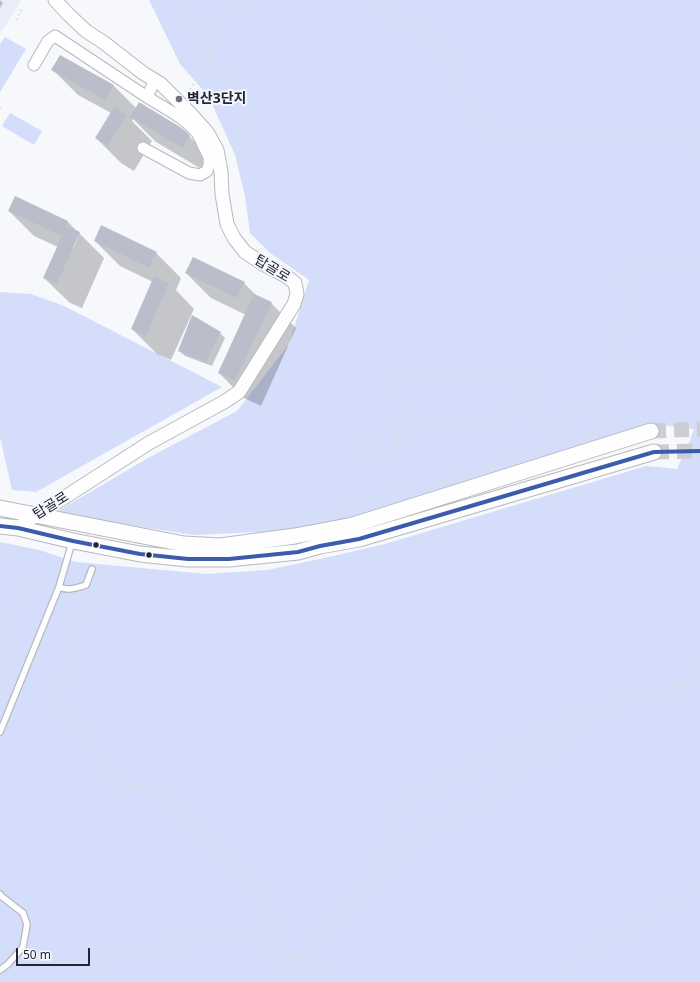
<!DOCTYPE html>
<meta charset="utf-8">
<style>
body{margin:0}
#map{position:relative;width:700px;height:982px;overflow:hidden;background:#f7f8fc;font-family:"Noto Sans",sans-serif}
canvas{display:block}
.scale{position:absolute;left:16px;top:948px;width:74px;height:18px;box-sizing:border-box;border:2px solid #23262d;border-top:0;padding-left:5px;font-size:12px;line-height:14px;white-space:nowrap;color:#23262d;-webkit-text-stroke:3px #f4f7ff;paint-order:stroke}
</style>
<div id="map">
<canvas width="700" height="982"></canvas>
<div class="scale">50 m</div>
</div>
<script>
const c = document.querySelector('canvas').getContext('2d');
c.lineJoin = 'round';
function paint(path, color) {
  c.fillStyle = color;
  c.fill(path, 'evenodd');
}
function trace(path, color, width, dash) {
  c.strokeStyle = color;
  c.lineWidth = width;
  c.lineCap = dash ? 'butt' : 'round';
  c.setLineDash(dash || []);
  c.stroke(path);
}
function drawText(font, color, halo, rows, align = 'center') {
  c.font = font + ' "Noto Sans","Noto Sans KR",sans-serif';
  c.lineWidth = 4;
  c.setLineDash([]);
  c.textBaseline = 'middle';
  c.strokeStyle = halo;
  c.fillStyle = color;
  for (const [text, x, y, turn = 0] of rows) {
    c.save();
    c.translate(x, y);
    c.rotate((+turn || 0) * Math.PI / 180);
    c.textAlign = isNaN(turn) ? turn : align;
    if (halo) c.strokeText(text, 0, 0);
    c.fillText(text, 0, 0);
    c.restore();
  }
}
paint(new Path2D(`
 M0,0H21L8,22L0,33Z`), '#eaedf8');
paint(new Path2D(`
 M149,0H700V982H0V542L39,550L76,562L206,574L267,570L329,557L385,544L646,466L677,469L688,445L694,429L662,425L606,438L432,499L303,530L193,535L99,520L58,511L148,458L237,411L289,344L309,280L270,253L250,233L245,196L235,155L209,97L180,64Z
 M5,37L26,49L0,92V44Z
 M10,113L42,131L34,145L2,126Z
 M0,292L31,294L64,306L222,387L36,492L12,490L0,437Z`), '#d4ddfa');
paint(new Path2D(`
 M0,0L3,3L0,8Z
 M53,70L113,85L136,108L186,133L215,162L208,173L156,142L133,119L132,121L152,141L134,171L121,163L96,138L111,113L78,95Z
 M16,197L68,222L104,258L82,308L70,303L44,278L58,247L34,236L9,211ZM76,237H78L73,249L71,248Z
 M95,241L156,253L181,278L176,290L194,309L171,360L157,354L132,329L153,282L120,266Z
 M186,273L244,283L258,297L271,303L296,328L261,406L244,398L219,373L246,315L211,298Z
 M220,333L225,338L212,366L185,356L179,351Z`), '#0003');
paint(new Path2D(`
 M60,55L114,85L105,100L51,70Z
 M139,102L180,127L187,132L190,136L183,148L130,117Z
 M114,107L127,115L108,146L95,138Z
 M15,196L68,221L66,226L80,232L57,284L43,278L62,236L8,211Z
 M101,225L157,252L149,268L94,241Z
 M193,257L245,282L237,298L185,273Z
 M154,276L169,283L146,336L131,329Z
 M254,294L272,302L235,381L218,373Z
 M192,315L221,332L206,362L178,351Z`), '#babecb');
trace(new Path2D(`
 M651,431L700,429
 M654,452L700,451`), '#cdced3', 15, [15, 8]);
const service = new Path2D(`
 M72,542L59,587C68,591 77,588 86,585L92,569
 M0,732L59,587
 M0,894L1,896L23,913L27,924L23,947L8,964L0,970`);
const minor = new Path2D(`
 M34,65L48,41L55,36L147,97L155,80
 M143,148L189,173L200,175L207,171C212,159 208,155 203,145C201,141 200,137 197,133C184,117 164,108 147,97`);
const tertiary = new Path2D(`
 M18,528L36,515L48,508L149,443L224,402L239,392L294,304L297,294L295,283L286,276L263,264L245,252L234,238L227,224L222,194L221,172L217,150L207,132L190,113L161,84L143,73L103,42L86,31L68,14L55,0`);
const secondary = new Path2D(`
 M0,508L184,544L220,546L295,536L353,525L651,431
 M0,526L18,528L73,541L140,554L188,559H229L298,552L320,546L359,539L654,452`);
trace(service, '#b8b9be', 8);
trace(minor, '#b8b9be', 13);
trace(tertiary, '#b8b9be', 15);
trace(secondary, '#b8b9be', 17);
trace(new Path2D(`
 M185,0L188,15L211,55L187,94
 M248,0L224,15L211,55L235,83L247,103L255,159
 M383,0L397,22L419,29L439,39L459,90L478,122L502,130L546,138L598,133L640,139H687L700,145
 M16,20L23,7
 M0,108H1
 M478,370H523L536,379L538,389L505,417L429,430L384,383Z
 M498,403L513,413L533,416H567L576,414L603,402L609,395L617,379L624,369C624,356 616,339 620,328C624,318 640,317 637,304C635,295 629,293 625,286C623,284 622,280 621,277C630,266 638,268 652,268L657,263L666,267L674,266L683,261L700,259
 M387,430L402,445L367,455L360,443Z
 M395,438L408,427L412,419L417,411
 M118,517L183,529L219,530L350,510L648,417
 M101,571L99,596L71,626L60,714L78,726L119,784L148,785L173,805L182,820L243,874L267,906L292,958L288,982
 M0,674L4,658L8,634L12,625V614L15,606L22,602L27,584C37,577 42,579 53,584
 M677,687L700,677
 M380,874L385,848L399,807L423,788L460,771L497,759L529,741L559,720L611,704
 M69,982L76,980L109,958L146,945L201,942L238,936L252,938L276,947L292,958L336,982
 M270,982L280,975L292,958L321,934L339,914L365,891L395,859L435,823L491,794L519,766L551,750L583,720L616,702L660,692L671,688H676C683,679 691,673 700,667
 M559,982L568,964L598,942L700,890`), '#dedfe1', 2, [2, 3]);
trace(service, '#fefeff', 5.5);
trace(minor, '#fefeff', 11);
trace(tertiary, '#fefeff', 13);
trace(secondary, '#fefeff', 15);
trace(new Path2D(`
 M0,526L18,528L73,541L140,554L188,559H229L298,552L320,546L359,539L654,452L700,451`), '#3d5bab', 4);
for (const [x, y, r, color] of [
 [179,99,4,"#6d7075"],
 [96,545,3.5,"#23262d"],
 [149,555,3.5,"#23262d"]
]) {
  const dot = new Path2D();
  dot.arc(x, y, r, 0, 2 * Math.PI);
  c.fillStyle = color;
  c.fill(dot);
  trace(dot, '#f4f7ff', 1.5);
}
drawText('bold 14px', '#23262d', '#f4f7ff', [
 ["벽산3단지",187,99]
], 'left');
drawText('14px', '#23262d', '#f4f7ff', [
 ["탑골로",272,269,31],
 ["탑골로",51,506,-32]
]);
</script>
